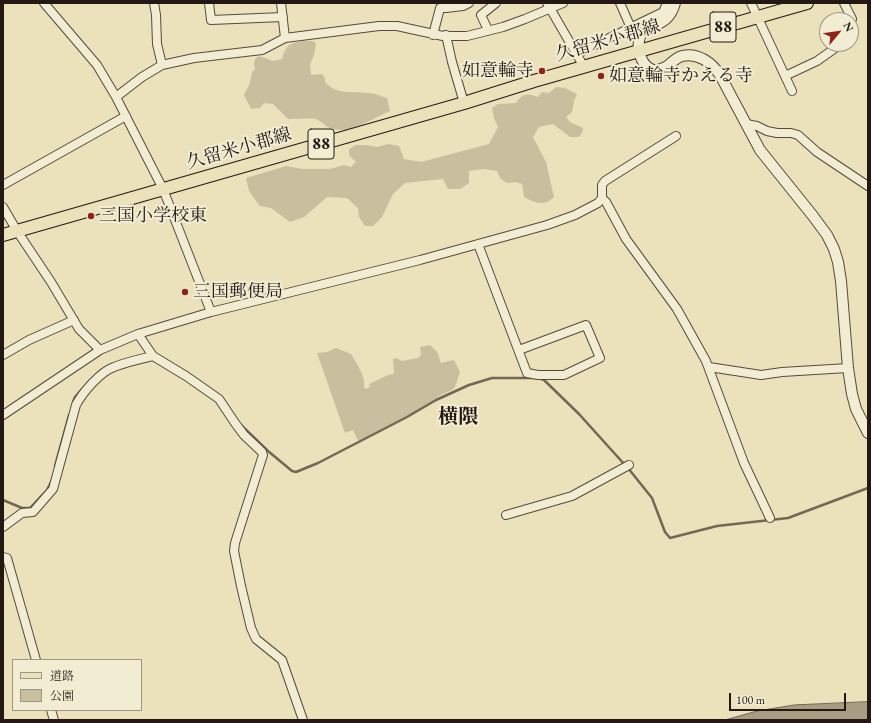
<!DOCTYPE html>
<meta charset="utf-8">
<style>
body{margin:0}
#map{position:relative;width:871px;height:723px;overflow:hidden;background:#ebe1bb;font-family:"EB Garamond","Noto Serif JP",serif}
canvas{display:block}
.frame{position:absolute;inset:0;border:4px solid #231813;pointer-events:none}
.legend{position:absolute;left:12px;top:659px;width:130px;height:52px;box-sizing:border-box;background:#f2ecd3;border:1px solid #9f9786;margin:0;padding:5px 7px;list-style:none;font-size:12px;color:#231813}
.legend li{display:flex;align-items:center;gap:8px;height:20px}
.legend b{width:20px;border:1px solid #9f9786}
.north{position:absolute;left:819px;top:12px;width:40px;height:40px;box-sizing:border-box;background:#f2ecd3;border:1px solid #9f9786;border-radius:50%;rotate:61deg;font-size:11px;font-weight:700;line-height:16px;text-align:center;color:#231813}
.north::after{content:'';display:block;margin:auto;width:14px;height:18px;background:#8f2418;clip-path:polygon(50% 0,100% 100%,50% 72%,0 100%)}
.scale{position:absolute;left:729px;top:693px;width:117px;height:18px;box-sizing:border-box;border:2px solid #231813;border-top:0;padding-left:5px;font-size:12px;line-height:14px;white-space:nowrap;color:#231813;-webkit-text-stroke:3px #f2ecd3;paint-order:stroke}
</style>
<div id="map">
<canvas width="871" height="723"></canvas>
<div class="frame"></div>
<ul class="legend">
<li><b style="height:5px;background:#ebe1bb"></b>道路</li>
<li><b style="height:11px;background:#c9bf9e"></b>公園</li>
</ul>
<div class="north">N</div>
<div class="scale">100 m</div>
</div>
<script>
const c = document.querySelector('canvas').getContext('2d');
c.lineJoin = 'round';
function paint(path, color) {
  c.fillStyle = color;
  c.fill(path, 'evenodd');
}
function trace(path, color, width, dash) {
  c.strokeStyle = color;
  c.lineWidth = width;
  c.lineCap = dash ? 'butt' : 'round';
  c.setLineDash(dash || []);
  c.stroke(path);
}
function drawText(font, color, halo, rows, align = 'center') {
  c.font = font + ' "EB Garamond","Noto Serif JP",serif';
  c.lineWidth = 4;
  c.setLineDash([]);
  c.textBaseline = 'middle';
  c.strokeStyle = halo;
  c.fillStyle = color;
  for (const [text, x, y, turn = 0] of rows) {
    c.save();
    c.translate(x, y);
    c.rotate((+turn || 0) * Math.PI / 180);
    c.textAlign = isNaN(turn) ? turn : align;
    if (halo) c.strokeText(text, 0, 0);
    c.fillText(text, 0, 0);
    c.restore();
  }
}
paint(new Path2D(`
 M303,41H312L316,43L314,55L310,64L311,75L322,74L325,78V82C336,95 352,91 368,93C374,93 380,96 387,98L390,111C373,118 351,134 332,129C326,127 321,121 316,119C314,118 294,119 288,119L273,104L264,103L260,108L251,109L244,95C245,91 249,87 250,82C252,76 250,74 255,69C254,63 253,59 259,56L273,61L282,59C286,45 289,43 303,41Z
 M556,87L565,88L577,94L574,101L572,112L566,117L570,122L583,128L582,133L579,137H570L553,124L539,127L533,137L546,162L554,197C545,207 534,203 524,197L522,184L516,182L507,183L500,178L497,171L484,169L469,171V183L460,189H448L443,179L405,183L393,194L382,217L373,226H365L359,217L358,208L347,198L327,197L304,217L290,222L271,208L260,206L249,191L246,178L286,166L303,169H330L344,165L351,167L356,162L349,155V149L356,145H366L377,147L388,144L399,146L404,159L421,162L489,144L498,127L494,118L492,108L498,104L516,103C523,93 527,93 538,97L542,92L549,93Z
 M430,345L437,352L441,363L454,360L460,372L455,387L452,390L441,395L411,414L358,441L353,430L345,433L317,353L327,352L336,348L351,354C356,363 366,376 364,387L366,389L370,387L369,384L388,375L394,374L393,359L396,358L402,361L418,358L421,355L420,347Z`), '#c9bf9e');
const water = new Path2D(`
 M868,702V720H725L757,711L794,705Z`);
paint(water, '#a79d82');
trace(water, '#726856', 1);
trace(new Path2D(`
 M73,402L75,397L83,388
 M241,425L268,451L292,471L296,472L318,463L407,417L436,400L469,385L492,378H539L544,380L579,414L625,465
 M55,466L69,415
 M628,468L652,498L665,532L670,538L717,526L788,518L868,488
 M3,500L22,508H30L47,490L52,480`), '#726856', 2.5);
const minor = new Path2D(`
 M44,3L97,65L116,97L163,189L211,312
 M154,3L156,15L157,44L162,65
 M209,3L211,20L283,17
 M281,3L285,38
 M547,3L584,67
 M620,3L631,28
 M751,3L792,91
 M844,3L852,19L851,21
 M446,8L463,6L469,3
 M488,30L481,15L496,3
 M433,35L440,8H446V3
 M446,35L452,62L464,103
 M576,54L663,12L667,3
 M785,76L817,61L841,44
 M116,97L142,77L162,65L194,58L262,50L285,38L379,26H397L443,36H467L503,27L525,19L563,3
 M746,124L757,126L767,131L777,133H791L798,135L817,152L868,186
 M3,185L126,116
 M602,198L606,202L626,239L677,309L706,361L744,463L770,518
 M3,207L17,231L51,282L79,329L100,350
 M478,244L527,373L538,375H564L600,358L586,325L519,350
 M138,334L153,356L186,376L219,399L235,423L244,435L262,452L263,455L235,543L234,551L241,586L251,628L256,639L282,660L303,720
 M3,355L29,340L74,320
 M709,367L761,375L782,372L848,368
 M3,415L100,350L138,334L211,312L420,260L547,225L575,215L598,203L602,198V185L605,181L676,136
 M506,515L572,496L629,465
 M3,527L22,513L33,512L53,489L76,405C83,392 100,372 114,367C126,362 140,359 153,356
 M3,557L7,558L36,660
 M51,710L54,720`);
const tertiary = new Path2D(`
 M675,3C669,25 656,22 641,34C635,48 641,69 657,71C660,69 663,68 666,67C671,64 675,58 682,56C698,52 712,63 720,75L760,150L813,216L827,235L834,249L838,262L841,281L848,368L852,394L856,409L868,433`);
const primary = new Path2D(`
 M3,235L464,103L534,81L807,3`);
trace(minor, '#554a3d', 10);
trace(tertiary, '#554a3d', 12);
trace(primary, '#231813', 14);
trace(minor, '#f2ecd3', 8);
trace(tertiary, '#f2ecd3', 10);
trace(primary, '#ebe1bb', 12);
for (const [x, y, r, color] of [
 [542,71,4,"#8f2418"],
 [601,76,4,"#8f2418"],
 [91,216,4,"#8f2418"],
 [185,292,4,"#8f2418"]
]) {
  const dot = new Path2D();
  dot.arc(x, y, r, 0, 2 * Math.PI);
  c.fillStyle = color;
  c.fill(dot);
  trace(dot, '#f2ecd3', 1.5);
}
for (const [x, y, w] of [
 [723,27,26],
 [321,144,26]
]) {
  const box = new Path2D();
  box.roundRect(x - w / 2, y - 15, w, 30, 3);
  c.fillStyle = '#f2ecd3';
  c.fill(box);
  trace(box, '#231813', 1);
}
drawText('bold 17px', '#231813', null, [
 ["88",723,27],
 ["88",321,144]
]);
drawText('18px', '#231813', '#f2ecd3', [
 ["久留米小郡線",608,41,-16],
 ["久留米小郡線",239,149,-16]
]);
drawText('18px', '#231813', '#f2ecd3', [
 ["如意輪寺",534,71,"right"],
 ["如意輪寺かえる寺",609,76],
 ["三国小学校東",99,216],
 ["三国郵便局",193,292]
], 'left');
drawText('bold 20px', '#231813', '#f2ecd3', [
 ["横隈",458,418]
]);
</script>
